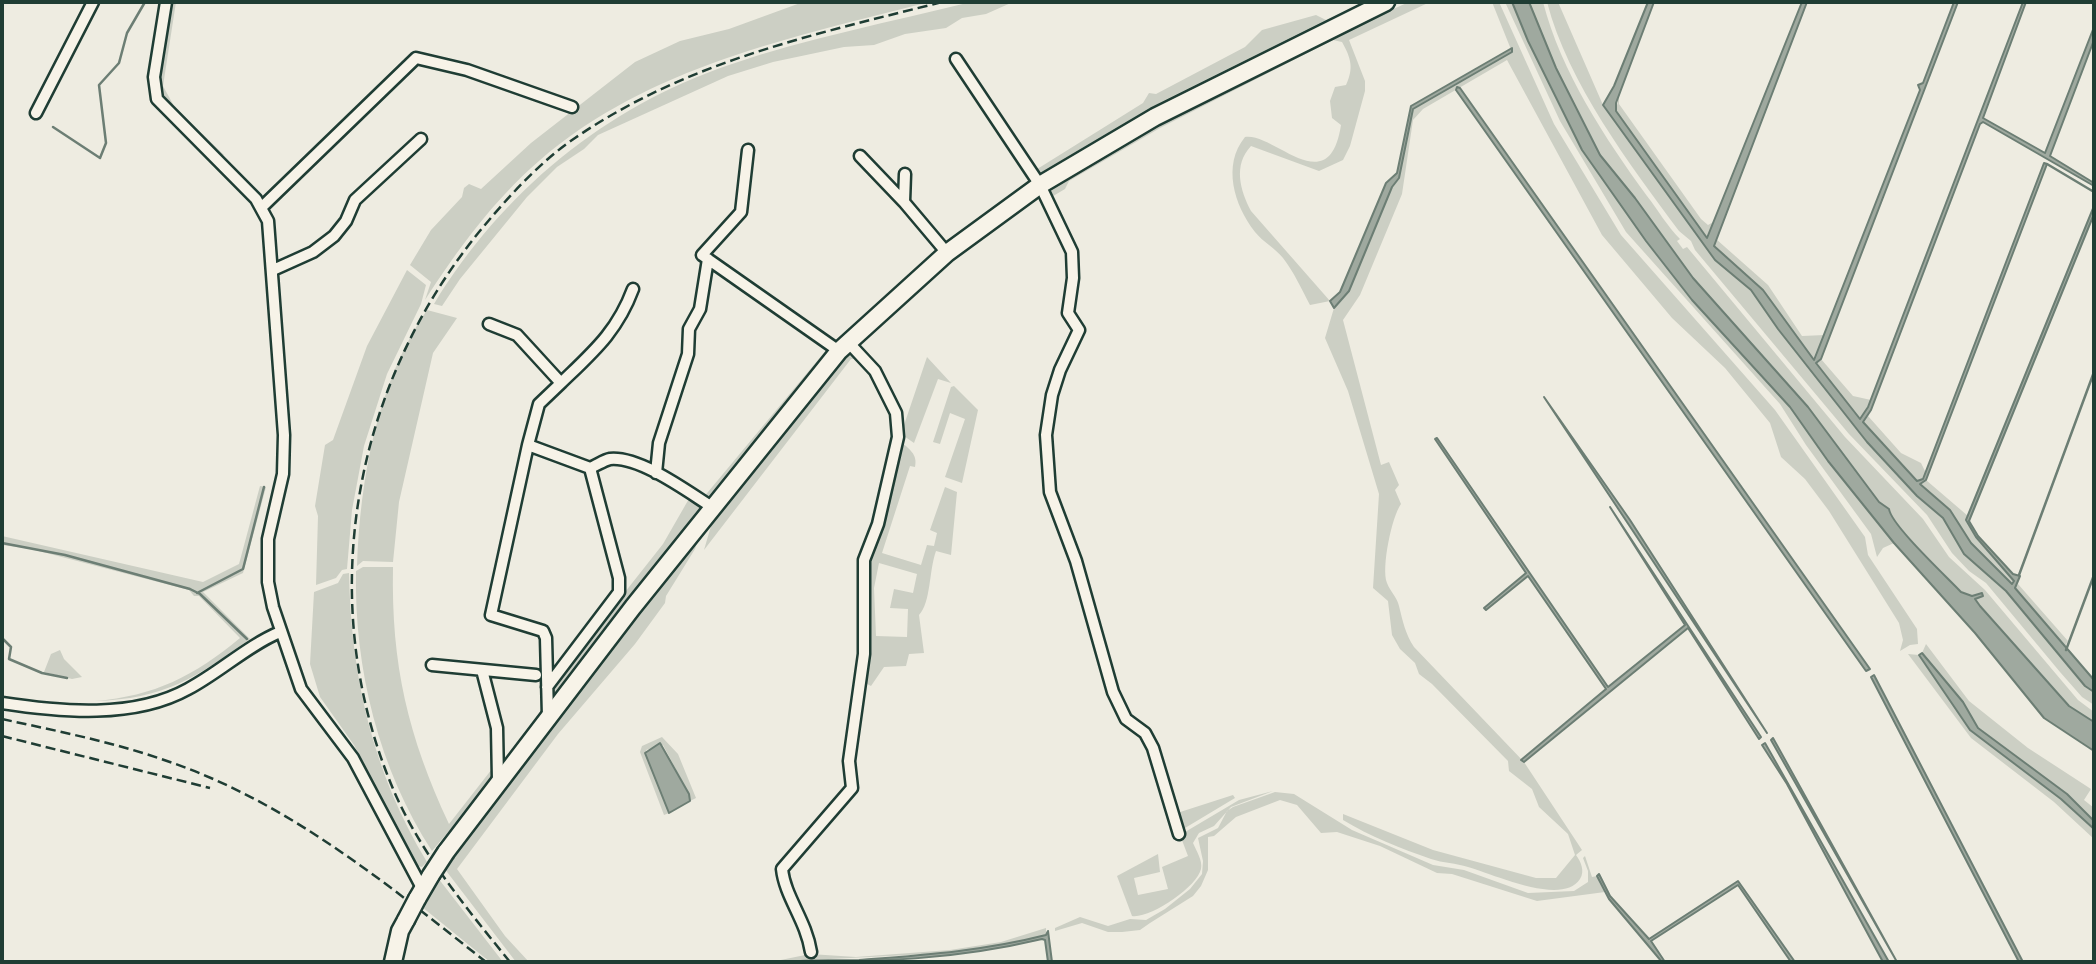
<!DOCTYPE html>
<style>
body{margin:0}
#map{position:relative;width:2096px;height:964px;overflow:hidden;background:#eeece1;font-family:"Shantell Sans",sans-serif}
canvas{display:block}
.frame{position:absolute;inset:0;border:4px solid #1f3d34;pointer-events:none}
</style>
<div id="map">
<canvas width="2096" height="964"></canvas>
<div class="frame"></div>
</div>
<script>
const c = document.querySelector('canvas').getContext('2d');
c.lineJoin = 'round';
function paint(path, color) {
  c.fillStyle = color;
  c.fill(path, 'evenodd');
}
function trace(path, color, width, dash) {
  c.strokeStyle = color;
  c.lineWidth = width;
  c.lineCap = dash ? 'butt' : 'round';
  c.setLineDash(dash || []);
  c.stroke(path);
}
paint(new Path2D(`
 M171,2H176L163,86L174,106L224,155H219L161,94L158,75Z
 M803,2H929C794,37 648,66 539,161C493,201 458,249 425,300L431,282L410,265L431,230L462,197L464,188L469,184L481,189L531,143L635,62L680,41L729,29Z
 M971,2H1013L986,14L962,18L946,28L905,34L874,45L844,47L773,62L728,76L598,135L584,149L557,167L527,197L460,279L442,306L434,304C502,192 605,107 729,65C807,38 891,22 971,2Z
 M1409,2H1430L1349,40L1365,81V91L1350,146L1343,160L1319,171L1251,146C1233,165 1240,190 1251,211L1330,301L1310,305C1302,290 1294,272 1283,258C1275,248 1263,242 1255,232C1234,205 1222,165 1245,137C1274,132 1329,203 1341,125L1332,118L1330,101L1335,87L1346,85C1354,68 1351,58 1342,42L1333,40L1160,128L1069,181L1065,189L1048,199L1045,191C1160,118 1284,57 1409,2Z
 M1492,2H1499L1554,124L1621,235L1775,410L1865,537L1868,555L1917,629L1918,644L1910,645L1900,651L1903,640L1899,623L1829,511L1805,479L1781,457L1770,423L1725,368L1672,318L1602,235L1507,60L1423,109L1413,120L1402,194L1360,295L1343,320L1381,465L1389,462L1399,485L1395,490L1401,504C1392,516 1381,568 1387,583C1390,591 1397,597 1399,606C1403,622 1405,633 1414,647L1524,762L1582,850L1576,855C1581,862 1585,871 1580,879C1562,907 1491,873 1468,867C1456,863 1443,863 1431,859C1402,849 1369,836 1343,820V814L1433,850L1536,878H1556L1575,855L1568,834L1539,807L1532,789L1509,771L1508,761L1432,684L1419,674L1415,663L1400,649L1392,635L1388,601L1373,588L1379,494L1348,391L1325,338L1334,308L1349,291L1392,187L1399,178L1413,109L1512,52Z
 M1505,2H1512L1528,41L1560,104L1646,241L1692,300L1790,407L1828,461L1894,543L1883,548L1877,557L1871,534L1806,445L1780,404L1626,232L1560,121Z
 M1529,2H1543C1561,72 1605,138 1647,196C1658,210 1667,226 1680,239L1677,241L1683,249L1687,247L1845,437L1923,519L1949,557L1985,590L2078,700L2094,712V722L2069,706L1972,596L1961,592C1947,577 1891,525 1889,509L1879,502L1808,407L1693,278L1635,198L1600,155L1556,68Z
 M1547,2H1558L1603,105L1715,260L1751,290L1778,329L1867,442L1917,496L1943,518L1964,554L2006,591L2085,686L2094,692V705L2082,697L2060,672L1986,583L1969,571L1952,553L1927,515L1849,434L1695,250L1691,241L1679,231C1630,165 1568,83 1547,2Z
 M1316,15L1326,20L1161,102L1037,176L1034,171L1143,103L1149,93L1156,94L1245,47L1262,30Z
 M1619,95V104L1701,219L1708,225L1715,221L1706,238L1616,111Z
 M1716,239L1768,285L1802,336L1825,335L1814,361L1763,290L1714,246Z
 M407,270L426,285L421,304L387,374L364,446L352,510L347,569L342,570L336,578L316,585L318,516L315,506L325,445L333,440L367,346Z
 M427,310L457,318L433,353L399,502L393,562L363,561L357,566C360,480 377,382 427,310Z
 M827,349L830,351L706,500L703,498Z
 M849,352L874,373L872,376L856,359H851L704,550L711,526Z
 M927,357L951,383L938,379L914,443L901,434Z
 M1821,359L1853,396L1871,400L1860,419L1815,363Z
 M954,386L978,410L962,483L945,477L965,419L950,413L940,444L933,442L951,387Z
 M1868,416L1901,453L1921,463L1926,473L1923,479L1918,481L1863,422Z
 M900,441C909,449 918,454 915,467L910,466L882,553L921,565L927,545L934,546L937,533L930,530L945,487L957,492L951,555L936,551C929,570 931,603 919,615L924,653L909,654L906,666L884,667L871,686L863,682L866,561ZM879,563L917,574L913,593L894,589L890,608L908,609L907,637L876,636L874,588Z
 M1926,480L1968,516L1966,521L1976,537L2014,581L2012,584L1971,543L1950,510L1920,484Z
 M260,486L266,487L243,573L203,592L250,639C196,678 164,699 95,701C155,696 194,676 240,638L199,596H194L189,590L31,549L2,545V536L203,582L239,564Z
 M690,497L705,505L551,699L550,687L663,544Z
 M700,534L695,549L666,596L665,603L635,644L558,734L457,869L505,936L529,962H516L444,868L544,732Z
 M363,567H393C391,665 408,736 449,824L492,769L497,753L494,778L432,851C379,769 354,669 356,571Z
 M349,573C351,677 373,773 427,862L422,867L418,866L354,745L320,697L310,664L314,592L338,583L343,574Z
 M2018,584L2068,641L2064,648L2015,588Z
 M1926,644L1969,701L2028,748L2091,789L2084,800L2094,808V821L2067,794L1978,728L1963,702L1922,653Z
 M60,650L64,659L82,677L72,679L44,672L51,654Z
 M1908,654L1919,655L1970,730L2061,799L2094,829V839L2054,802L1971,738Z
 M662,737L678,754L696,798L690,801L689,794L663,745L646,750L669,813L664,815L640,752L642,746Z
 M1273,791L1231,807L1214,826L1199,833L1193,843C1196,850 1203,861 1201,869C1197,887 1150,919 1132,916L1117,876L1158,854L1160,872L1134,878L1138,895L1168,889L1162,867L1188,856L1180,835L1239,800Z
 M1275,792L1294,794L1352,830L1433,865L1464,870L1528,893L1574,891L1588,882V871L1583,858L1585,856L1592,877L1597,876L1605,892L1537,901L1452,874L1437,873L1380,846L1337,832L1321,833L1297,805L1280,800L1236,817L1214,836L1208,837V870L1201,886L1193,896L1150,923L1140,930L1122,932H1108L1082,923L1055,931V928L1080,917L1108,926L1130,919L1146,920L1165,909L1190,889L1202,874L1203,861L1198,838L1218,828L1227,811L1233,807Z
 M1233,795L1235,798L1180,831L1174,814Z
 M438,878L503,962H490L422,907Z
 M1046,928V935L969,952L771,962L810,954L856,957L950,950L1001,942Z`), '#cccfc4');
const water = new Path2D(`
 M1512,2H1529L1556,68L1600,155L1635,198L1693,278L1808,407L1879,502L1889,509C1891,525 1947,577 1961,592L1972,596L1982,593L1983,596L1975,599L1980,606L2069,706L2094,722V751L2044,718L1975,633L1894,543L1828,461L1790,407L1692,300L1646,241L1582,150L1528,41Z
 M1648,2H1654L1616,103V111L1707,238L1802,2H1807L1714,246L1763,290L1814,360L1920,90L1918,85L1923,83L1954,2H1958L1821,359L1816,363L1860,419L1868,407L2023,2H2026L1983,118L2045,153L2094,27V40L2050,156L2094,183V186L1983,122L1980,124L1871,410L1863,422L1917,481L1923,479L2044,163L2047,164L1926,480L1920,484L1950,510L1971,543L2012,584L2014,581L1976,537L1966,520L2094,206V214L1969,521L1978,536L2013,574L2020,576L2015,588L2094,680V692L2085,686L2006,591L1964,554L1943,518L1917,496L1867,442L1778,329L1751,290L1715,260L1603,105L1614,86Z
 M1512,48V52L1413,109L1399,178L1392,187L1349,291L1334,308L1330,301L1340,292L1386,183L1397,173L1411,106Z
 M1457,87L1460,88L1870,669L1866,671L1456,90Z
 M1544,397L1630,520L1767,733Z
 M1437,438L1608,687L1685,625L1610,507L1761,737L1759,739L1688,628L1524,762L1521,760L1606,689L1528,576L1486,610L1484,608L1526,573L1435,439Z
 M1922,653L1963,702L1978,728L2067,794L2094,821V829L2061,799L1970,730L1919,655Z
 M1874,675L2023,962H2019L1871,677Z
 M1773,738L1897,962L1771,740Z
 M660,743L689,794L690,801L669,813L645,753Z
 M1765,743L1889,962H1883L1787,784L1762,745Z
 M1599,874L1610,896L1649,939L1738,881L1795,962H1791L1738,885L1651,941L1665,962H1662L1609,899L1597,876Z
 M1048,931L1052,962H1048L1045,940L1042,939C954,960 877,962 788,962C812,959 835,961 859,960C924,955 983,951 1046,935Z`);
paint(water, '#9fa99f');
trace(water, '#6c7e74', 2);
trace(new Path2D(`
 M53,127L100,158L106,143L99,85L119,63L127,33L145,2
 M2047,164L2094,192
 M2,543L65,555L190,589L200,594L247,639
 M2019,575L2094,372
 M197,593L243,569L264,487
 M2,638L11,647L9,659L42,673L67,678
 M2066,650L2094,575`), '#6c7e74', 2.5);
const street = new Path2D(`
 M166,2L154,77L157,99L256,199L268,221L284,435L283,474L268,539V582L273,607L301,689L353,758L422,888
 M956,59L1040,185L1072,252L1073,278L1068,313L1079,330L1060,370L1052,395L1046,435L1050,492L1076,561L1113,692L1126,719L1145,733L1153,748L1179,834
 M36,113L93,2
 M748,150L741,212L702,255L839,351
 M860,156L904,202
 M905,174L904,202L947,253
 M263,206L416,58L467,70L572,107
 M273,270L313,252L334,236L346,221L355,200L421,139
 M489,324L517,335L561,383L539,404L528,445L590,468C596,466 604,460 610,459C640,456 688,492 712,507
 M561,383C593,352 617,332 633,289
 M528,445L491,615L543,631L546,638L548,716
 M656,473L659,443L688,354L689,329L700,309L708,259
 M432,665L536,675
 M482,670L497,728L498,780
 M547,687L619,592V578L590,468
 M2,703C61,712 134,719 188,689C220,672 247,646 280,632
 M811,952C806,920 785,897 782,869L852,788L849,761L864,654V560L878,524L898,437L896,413L875,371L848,342`);
const primary = new Path2D(`
 M446,852L633,607L839,351L947,253L1040,185L1155,117L1386,2
 M417,899L431,875
 M393,962L400,931L406,920`);
trace(street, '#1f3d34', 15);
trace(primary, '#1f3d34', 21);
trace(street, '#f7f3e8', 10);
trace(primary, '#f7f3e8', 16);
trace(new Path2D(`
 M2,719C57,731 113,742 167,761C288,802 387,884 486,962
 M2,736L210,788
 M510,962C464,905 416,848 389,779C314,591 356,379 484,226C510,195 541,161 575,138C688,61 812,35 942,2`), '#1f3d34', 2.5, [10, 5]);
const primaryBridge = new Path2D(`
 M431,875L446,852
 M406,920L417,899`);
trace(primaryBridge, '#1f3d34', 21, []);
trace(primaryBridge, '#f7f3e8', 16);
</script>
